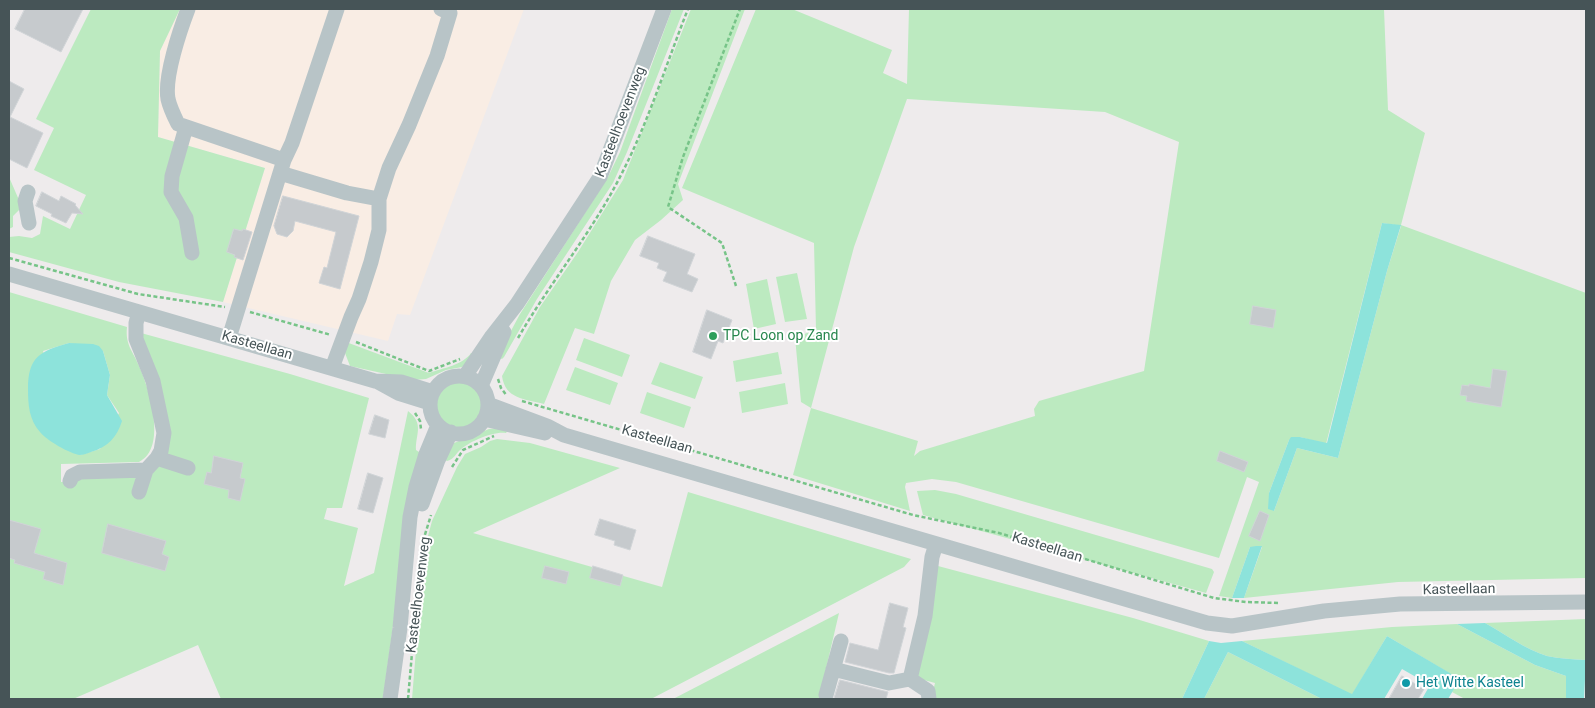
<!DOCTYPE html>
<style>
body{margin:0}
#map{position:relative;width:1595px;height:708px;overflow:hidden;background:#eeebec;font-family:Roboto,sans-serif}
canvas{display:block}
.frame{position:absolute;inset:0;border:10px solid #465457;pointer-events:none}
</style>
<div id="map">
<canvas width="1595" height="708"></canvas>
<div class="frame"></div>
</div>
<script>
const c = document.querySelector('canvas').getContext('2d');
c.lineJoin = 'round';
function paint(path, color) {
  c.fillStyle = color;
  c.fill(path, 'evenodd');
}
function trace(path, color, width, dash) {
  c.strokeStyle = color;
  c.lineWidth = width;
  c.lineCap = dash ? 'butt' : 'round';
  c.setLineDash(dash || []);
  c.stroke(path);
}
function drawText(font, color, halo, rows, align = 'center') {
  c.font = font + ' Roboto,sans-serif';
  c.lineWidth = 4;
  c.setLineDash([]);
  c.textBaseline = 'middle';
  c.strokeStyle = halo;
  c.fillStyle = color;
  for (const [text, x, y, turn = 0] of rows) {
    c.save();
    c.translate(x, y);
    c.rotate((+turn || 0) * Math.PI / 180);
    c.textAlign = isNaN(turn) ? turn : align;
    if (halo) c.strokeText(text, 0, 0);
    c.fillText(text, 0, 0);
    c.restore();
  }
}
paint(new Path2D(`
 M180,9H524L410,315L397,314L388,341L223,302L265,168L158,137L160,51Z`), '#f9ede4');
paint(new Path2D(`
 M91,9H180L160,51L158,137L265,168L223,302L119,282L9,252V237L19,236L32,238L40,234L43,216L70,229L86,195L34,170L54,128L36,119Z
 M672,9H684L627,152L613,183L537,299L504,357L502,359L497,357L520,314L608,177L620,152Z
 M691,9H745L678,184L683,200L661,220L635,240L611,281L594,334L575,328L544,404C525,399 505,399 502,376L540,307L578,252L623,180Z
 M756,9H792L892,50L883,73L907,84L909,9H1384L1388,110L1425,133L1401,225L1586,293V578L1398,582L1244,598L1262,547H1250L1232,598L1219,596L1259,482L1247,477L1219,558L956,482L932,479L906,483L905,487L910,511L793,475L811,408L801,402L795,337L816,330L814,243L682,188ZM907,99L1105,112L1179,142L1144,371L1039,401L1034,409L1035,416L920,451L914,456L918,441L811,408L854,247ZM1382,223L1401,226L1387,271L1338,458L1297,448L1274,511L1269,493L1289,440L1300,437L1326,444Z
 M9,177L22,207L13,216V227L9,229Z
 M797,273L807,319L785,322L776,277Z
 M767,279L776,324L754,329L746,284Z
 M9,292L127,327C125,345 133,351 139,366C149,388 168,448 139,462L61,464V482L75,481L77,478L135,477L136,479L149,474L165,453L141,333L290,374L369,398L342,508H327L324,519L358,528L344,586L374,573L408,411C425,424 415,435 416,450L422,454L394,618L383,699H221L198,645L73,699H9ZM69,343L103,351L110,375L107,395L119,413L100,449L80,455L43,351Z
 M584,338L630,355L622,377L576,360Z
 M346,342L429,373C443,368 463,365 471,353L474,354L462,367L446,370L426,379L413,380L350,366L345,353Z
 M778,352L782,374L736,382L733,361Z
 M660,362L703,377L695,399L651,384Z
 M575,367L618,383L610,405L566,390Z
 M433 405a25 25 0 1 1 50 0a25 25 0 1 1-50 0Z
 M785,383L788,404L742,413L739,392Z
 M647,392L691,407L684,428L640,413Z
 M499,428L508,430L506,433C493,431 468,442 459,451C455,455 454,459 447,461L444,459L454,443L489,429Z
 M497,439L530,443L620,468L473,533L662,587L688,492L911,559L904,567L651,699H412L424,551L432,521L457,467L465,454L481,447L490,441Z
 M935,490L956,494L1212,569L1214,572L1206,593L923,515L917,491Z
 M938,566L1133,618L1209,641L1182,699H931L935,683L913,677Z
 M839,613L819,699H673Z
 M1586,619V660C1573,659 1560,659 1547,656C1525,649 1505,634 1485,623Z
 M1457,624L1535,665L1566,676V699H1465L1452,692L1459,679L1387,636L1352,695L1242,641L1392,627Z
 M1228,652L1322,699H1204Z`), '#bceac0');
paint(new Path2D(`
 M1382,223L1401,225L1387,271L1338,458L1297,448L1274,511L1268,509L1269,493L1289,440L1291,437H1300L1327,443Z
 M69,343L93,344L99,346L103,351L110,375L107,395L122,421C117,437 108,447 91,452C88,453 83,455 80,455C70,454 46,440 40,432C29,420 28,404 28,389C28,357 40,351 69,343Z
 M1256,546H1262L1244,598H1232L1250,547Z
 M1485,623C1505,634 1525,649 1547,656C1560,659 1573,659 1586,660L1584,699H1566V676L1535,665L1457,624Z
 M1387,636L1460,679L1448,699H1422L1430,685L1402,669L1384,699H1322L1228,652L1204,699H1182L1209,641L1221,643L1242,641L1352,694Z`), '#8de3db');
const building = new Path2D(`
 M25,9H83L61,52L15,29Z
 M9,81L24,89L10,117L43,133L27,168L9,159Z
 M42,192L59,201L61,196L76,204L75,205L83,214L72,213L66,223L51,216L52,214L36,206Z
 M283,196L359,216L340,289L319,283L324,267L327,268L336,232L295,221L293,231L287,237L277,234L274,226Z
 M234,229L242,231L243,229L252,232L243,260L234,257L235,255L227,252Z
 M648,236L695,254L687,274L698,279L692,292L663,281L667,272L657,268L659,263L640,256Z
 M1253,306L1276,310L1273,328L1250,324Z
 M707,310L732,320L723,343L718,341L711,359L693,352Z
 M1493,369L1507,371L1501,407L1466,401L1467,396L1460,395L1462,385L1469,386V384L1490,388Z
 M375,415L389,420L385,438L369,434Z
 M1220,451L1248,462L1244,472L1217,461Z
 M214,456L243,463L240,478L245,479L240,501L228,498L229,490L204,484L207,472L211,473Z
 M368,473L383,478L373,513L358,509Z
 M1260,511L1269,515L1260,541L1249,536Z
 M600,519L636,530L630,550L614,545L615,541L595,535Z
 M9,520L41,529L34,553L67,563L63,585L43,579L45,572L14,563L15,560L9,558Z
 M108,524L166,541L162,554L169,557L165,571L102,553Z
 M545,566L569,572L566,584L542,578Z
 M593,566L623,575L620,586L590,578Z
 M890,603L908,608L903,627L906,628L894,673H889L845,662L850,643L878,650Z
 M1402,676L1424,689L1418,699H1389Z
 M840,680L888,692L886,699H834Z`);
paint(building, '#c6cacd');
trace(building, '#d0d4d7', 1);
trace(new Path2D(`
 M9,258L138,294L225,307
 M736,286L722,243L668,207L683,157L740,9
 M250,312L331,335
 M518,338C551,281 594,230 623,171C649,120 667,62 688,9
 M356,342L429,371L460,359
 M498,379L501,388L507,396
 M522,401L913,515L999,533L1214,598L1246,602L1280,603
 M415,413L420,421L421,429
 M452,467L463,450L494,436
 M423,541L431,515
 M408,699L412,653`), '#77c488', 2.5, [4, 2.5]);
trace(new Path2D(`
 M188,9C180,30 164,77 168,99C170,108 174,116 178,124L284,160
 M186,127L172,176L171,192L186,218L192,253
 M280,173L347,193L379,199V230L371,262L359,299L351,317L332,368
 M28,192L25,201L29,223
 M379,199L389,168L409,125L437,56L450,13L441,9
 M9,274L375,381L401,382L433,392
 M229,338L284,160L292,143L337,9
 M465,376L492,336L517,304L600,177L664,9
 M430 405a29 29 0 1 1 58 0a29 29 0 1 1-58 0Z
 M378,382L398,393L430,403
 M481,386L504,332
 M488,404L547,426L564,435L1207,623L1232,626L1324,611L1400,604L1586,602
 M484,419L545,433
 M157,458L188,468
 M70,481L72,476L80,472L146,470L157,458L161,451L164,433L153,381L136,339V323L139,312
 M139,492L146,470
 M422,504L438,460L451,432
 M833,669L889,683L910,679
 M826,695L841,641
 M390,699L400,628L410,517L416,487L426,454L438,425
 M929,699L928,691L910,679L925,616L932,557L936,544`), '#b8c4c7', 15);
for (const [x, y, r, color] of [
 [713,336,5,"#2e9e5b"],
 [1406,683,5,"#0f9aa8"]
]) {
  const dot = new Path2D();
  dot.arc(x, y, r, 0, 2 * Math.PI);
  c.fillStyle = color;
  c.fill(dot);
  trace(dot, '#fff', 2);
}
drawText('14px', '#465457', '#fff', [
 ["Kasteelhoevenweg",621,122,-69],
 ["Kasteellaan",257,346,16],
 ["Kasteellaan",657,440,16],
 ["Kasteellaan",1047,548,17],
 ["Kasteellaan",1459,590,-1],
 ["Kasteelhoevenweg",419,595,-83]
]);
drawText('14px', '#27864d', '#fff', [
 ["TPC Loon op Zand",723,336]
], 'left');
drawText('14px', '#0d838f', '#fff', [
 ["Het Witte Kasteel",1416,683]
], 'left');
</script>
